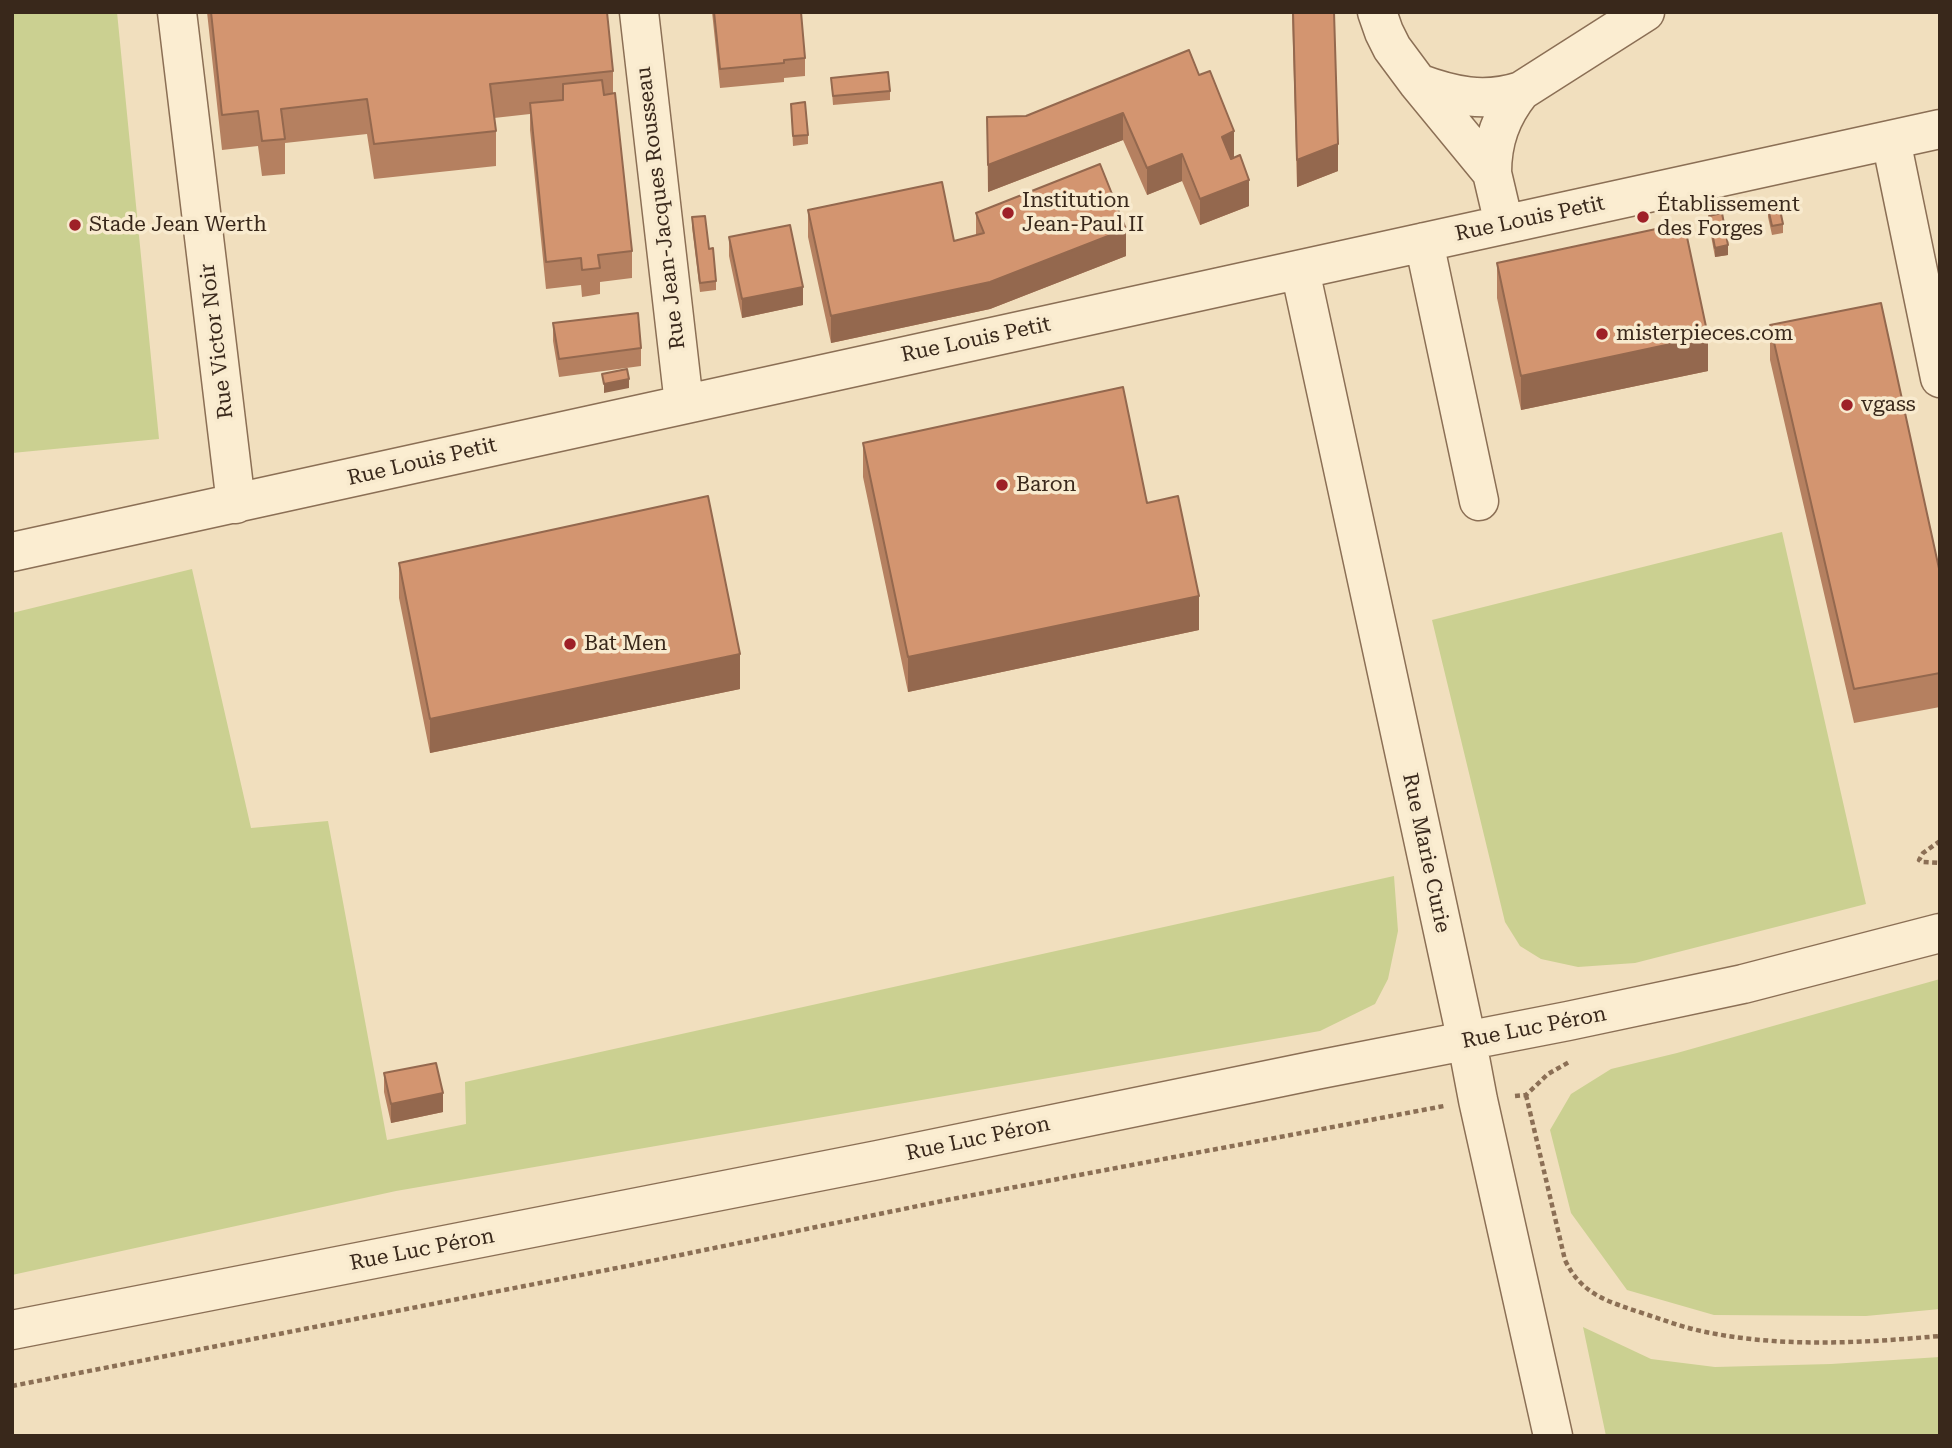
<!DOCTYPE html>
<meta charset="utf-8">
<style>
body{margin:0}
#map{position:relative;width:1952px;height:1448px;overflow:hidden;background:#f1dfbe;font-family:"Roboto Serif",serif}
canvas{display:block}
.frame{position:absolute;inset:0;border:14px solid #39281b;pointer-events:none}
</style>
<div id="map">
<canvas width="1952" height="1448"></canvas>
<div class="frame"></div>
</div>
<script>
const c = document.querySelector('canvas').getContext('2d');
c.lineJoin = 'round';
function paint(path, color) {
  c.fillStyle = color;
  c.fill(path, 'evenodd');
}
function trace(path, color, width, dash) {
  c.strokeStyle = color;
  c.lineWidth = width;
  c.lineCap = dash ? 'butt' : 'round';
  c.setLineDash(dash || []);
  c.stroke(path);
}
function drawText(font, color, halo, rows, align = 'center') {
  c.font = font + ' "Roboto Serif",serif';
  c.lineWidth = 7;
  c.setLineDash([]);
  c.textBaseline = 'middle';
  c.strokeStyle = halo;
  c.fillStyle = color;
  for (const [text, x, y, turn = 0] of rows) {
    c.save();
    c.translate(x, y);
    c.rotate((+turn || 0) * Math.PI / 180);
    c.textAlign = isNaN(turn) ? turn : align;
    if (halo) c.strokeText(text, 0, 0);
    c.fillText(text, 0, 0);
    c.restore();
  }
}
paint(new Path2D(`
 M12,12H117L159,439L12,453Z
 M1782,532L1866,904L1635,963L1578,967L1541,959L1520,946L1505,922L1432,620Z
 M192,569L251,828L328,821L387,1140L466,1124L465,1082L1394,876L1398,931L1388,979L1375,1004L1320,1031L396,1191L12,1275V613Z
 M1940,979V1309L1866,1316L1714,1315L1627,1290L1571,1213L1550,1130L1571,1094L1611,1069L1677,1053Z
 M1583,1327L1651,1359L1715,1367L1831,1364L1940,1357V1436H1606Z`), '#cbd091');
const minor = new Path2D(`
 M177,12L236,504
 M639,12L684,404
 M1377,12L1384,32L1392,48L1418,83L1492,173L1504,224
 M1418,83C1453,96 1484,103 1521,91
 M1891,140L1940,378
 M1492,173C1492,141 1501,116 1521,91L1645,12
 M1424,242L1479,501
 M1300,270L1467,1042L1478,1100L1553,1436
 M12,552L1940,129
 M12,1330L878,1160L1316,1070L1568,1021L1743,984L1940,933`);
trace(minor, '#8b6f55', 41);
trace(new Path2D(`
 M1940,841L1923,853L1919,860L1923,862L1940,863
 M1526,1095L1565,1260C1582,1296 1610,1302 1645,1314C1664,1320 1682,1327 1701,1331C1779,1348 1861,1343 1940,1336
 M1515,1096L1526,1095L1548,1074L1571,1061
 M12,1386L622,1267L952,1199L1444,1106`), '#8b6f55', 4.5, [5, 3.5]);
trace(minor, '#fbedd1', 38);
paint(new Path2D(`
 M207,12H607L613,71V94L632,251V278L600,282V294L582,297L581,285L546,289L530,130V114L494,118L496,131V166L374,179L367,134L285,143V174L262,176L258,146L222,150Z
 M712,12H801L805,58V76L784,78V82L720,88Z
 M1292,12H1334L1338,171L1297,187Z
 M1199,75L1234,158L1249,206L1200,225L1182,181L1147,195L1123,140L988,192L987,117L1026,116Z
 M831,78L890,91V100L833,105Z
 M791,104L808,135V144L793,146Z
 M1768,208L1783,224V233L1772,235L1768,217Z
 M808,210L954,241L976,235V213L1126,256L990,309L831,343L808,237Z
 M1709,216L1728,255L1715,257L1709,225Z
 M692,217L709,249L716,281V290L700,292L692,227Z
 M729,237L803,305L742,318L729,256Z
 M1497,263L1708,371L1521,410L1497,298Z
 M553,323L641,348V366L559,377L553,341Z
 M1770,325L1940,573V707L1854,723L1770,360Z
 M863,443L1147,503L1199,630L908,692L863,477Z
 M399,563L740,689L430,753L399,598Z
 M384,1073L443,1112L391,1123L384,1092Z`), '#b58060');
paint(new Path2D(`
 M1123,113V140L988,192V165Z
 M1234,131V158L1222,164V137Z
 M1338,144V171L1297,187V160Z
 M1182,154V181L1147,195V168Z
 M1249,180V206L1200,225V199Z
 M1126,229V256L990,309L831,343V316Z
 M1728,245V255L1715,257V248Z
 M803,287V305L742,318V299Z
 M1708,336V371L1521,410V376Z
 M629,379V388L604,393V384Z
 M1199,596V630L908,692V657Z
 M740,654V689L430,753V719Z
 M443,1093V1112L391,1123V1104Z`), '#94684e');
const building = new Path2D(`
 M211,12H607L613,71L490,84L496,131L374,144L367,99L281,109L285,139L262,141L258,111L222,115Z
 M714,12H801L805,58L784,60V63L720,69Z
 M1293,12H1334L1338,144L1297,160Z
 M1189,50L1199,75L1210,71L1234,131L1222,137L1231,159L1240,155L1249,180L1200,199L1182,154L1147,168L1123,113L988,165L987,117L1026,116Z
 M888,72L890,91L833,96L831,78Z
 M602,80L604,95L615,93L632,251L598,255L600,268L582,270L581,258L546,262L530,103L563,100V84Z
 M805,102L808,135L793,136L791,104Z
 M1100,164L1126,229L990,282L831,316L808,210L942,182L954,241L984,233L976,213Z
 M1779,205L1783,224L1772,226L1768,208Z
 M1722,213L1728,245L1715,248L1709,216Z
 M705,216L709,249L713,248L716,281L700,283L692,217Z
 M1684,223L1708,336L1521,376L1497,263Z
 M790,225L803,287L742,299L729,237Z
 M1881,303L1940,573V673L1854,689L1770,325Z
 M638,313L641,348L559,359L553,323Z
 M627,369L629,379L604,384L602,374Z
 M1123,387L1147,503L1178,496L1199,596L908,657L863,443Z
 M708,496L740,654L430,719L399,563Z
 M436,1063L443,1093L391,1104L384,1073Z`);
paint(building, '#d39570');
trace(building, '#94684e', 2);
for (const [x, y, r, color] of [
 [1008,213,7,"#9e2027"],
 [1643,217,7,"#9e2027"],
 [75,225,7,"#9e2027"],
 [1602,334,7,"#9e2027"],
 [1847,405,7,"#9e2027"],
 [1002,485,7,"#9e2027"],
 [570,644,7,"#9e2027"]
]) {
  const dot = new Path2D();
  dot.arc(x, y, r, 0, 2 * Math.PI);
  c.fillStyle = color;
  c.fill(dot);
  trace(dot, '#f8eace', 2.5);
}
drawText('21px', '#39281b', '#f8eace', [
 ["Institution",1022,201],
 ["Jean-Paul II",1022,225],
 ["Établissement",1657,205],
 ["des Forges",1657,229],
 ["Stade Jean Werth",89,225],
 ["misterpieces.com",1616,334],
 ["vgass",1861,405],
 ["Baron",1016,485],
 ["Bat Men",584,644]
], 'left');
drawText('21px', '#39281b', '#f8eace', [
 ["Rue Jean-Jacques Rousseau",661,208,-97],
 ["Rue Louis Petit",1530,219,-12],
 ["Rue Louis Petit",976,340,-12],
 ["Rue Victor Noir",217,341,-97],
 ["Rue Louis Petit",422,462,-13],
 ["Rue Marie Curie",1426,853,78],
 ["Rue Luc Péron",1534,1028,-11],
 ["Rue Luc Péron",978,1139,-12],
 ["Rue Luc Péron",422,1250,-11]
]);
</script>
